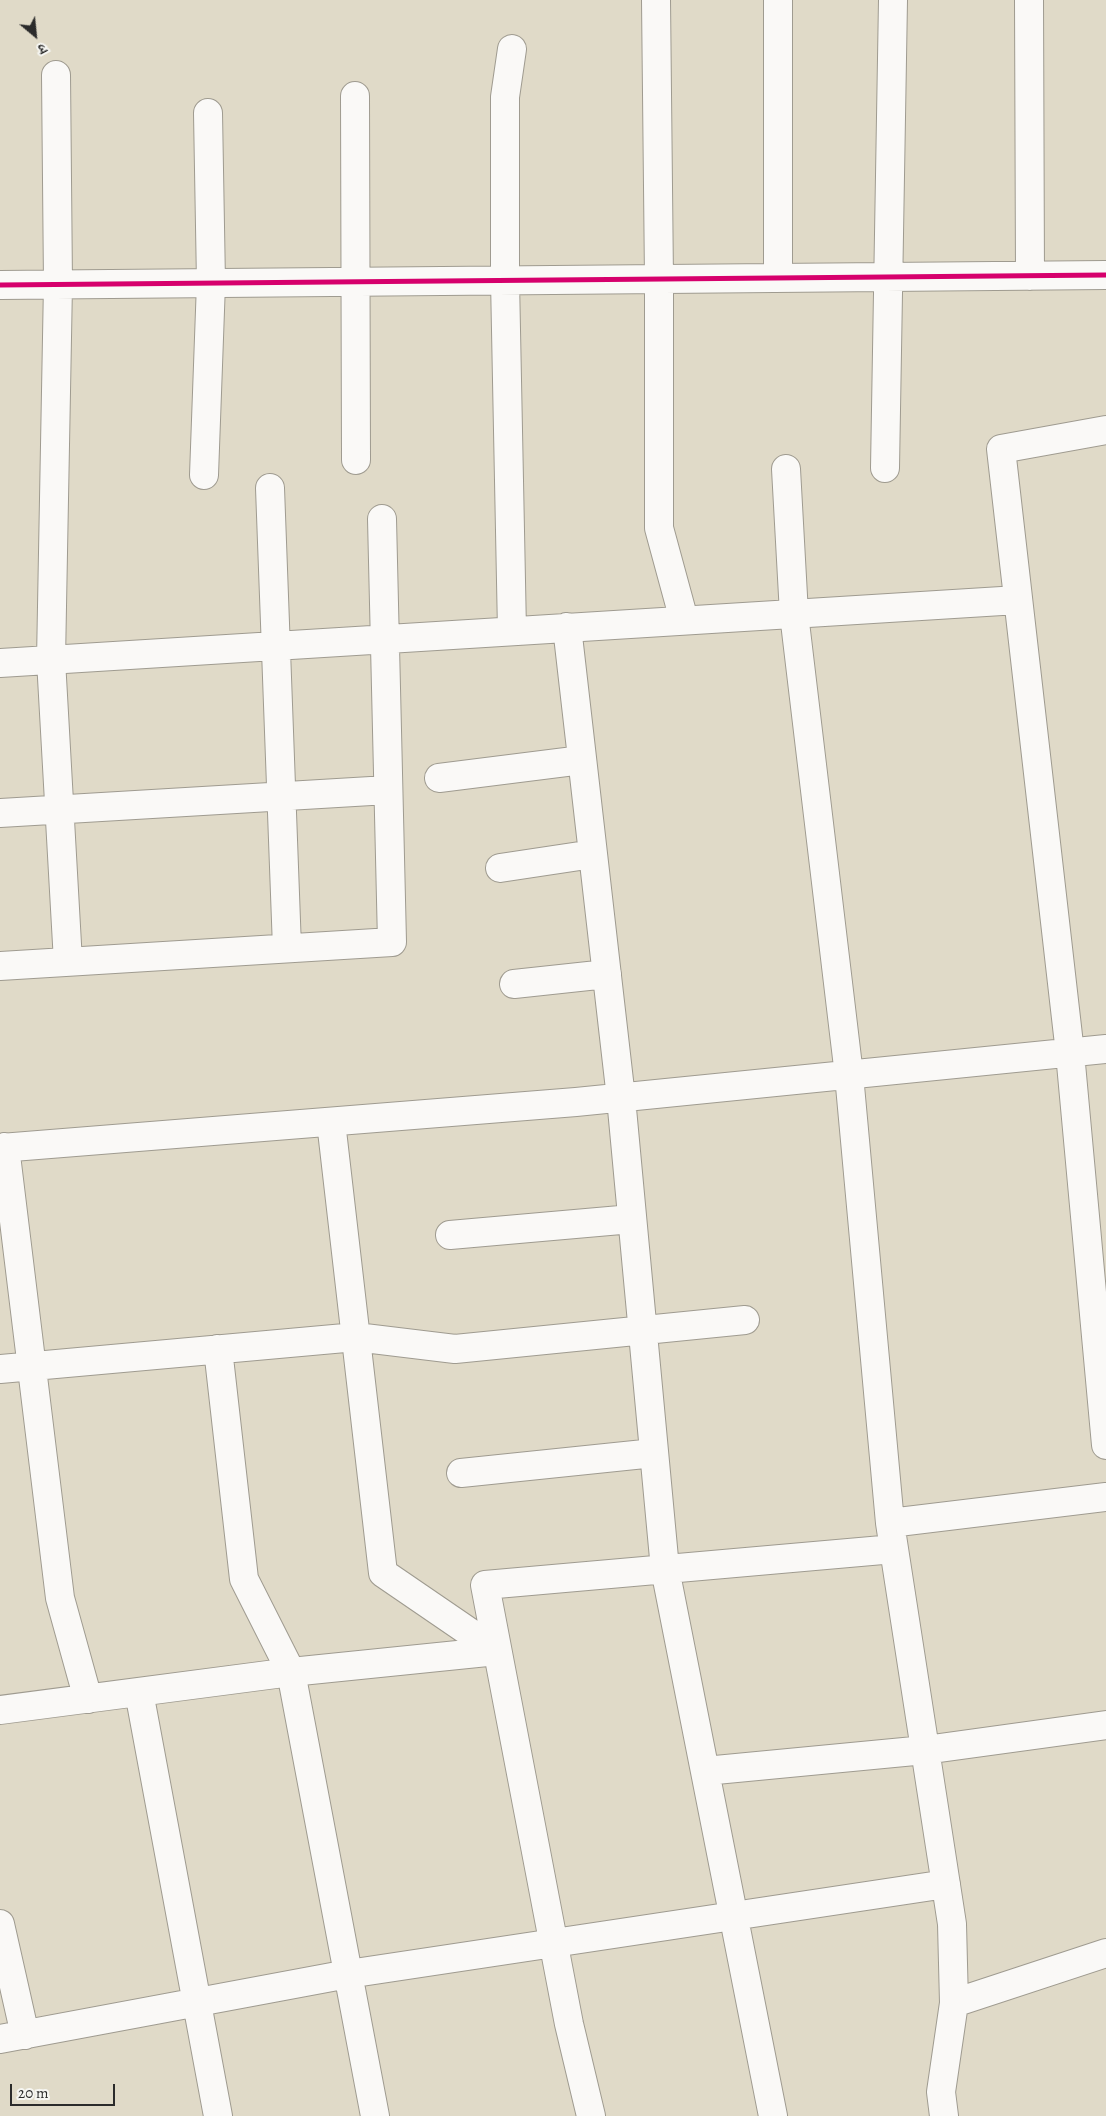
<!DOCTYPE html>
<meta charset="utf-8">
<style>
body{margin:0}
#map{position:relative;width:1106px;height:2116px;overflow:hidden;background:#e0dac8;font-family:Alegreya,"Noto Serif Devanagari",serif}
canvas{display:block}
.north{position:absolute;left:10px;top:10px;width:50px;height:50px;-webkit-text-stroke:4px #f6f6f2;paint-order:stroke;rotate:152deg;font-size:14px;font-weight:700;line-height:20px;text-align:center;color:#2b2b2b}
.north::after{content:'';display:block;margin:auto;width:18px;height:22px;background:#2b2b2b;clip-path:polygon(50% 0,100% 100%,50% 72%,0 100%)}
.scale{position:absolute;left:10px;top:2084px;width:105px;height:22px;box-sizing:border-box;border:2px solid #2b2b2b;border-top:0;padding-left:6px;font-size:15px;line-height:18px;white-space:nowrap;color:#2b2b2b;-webkit-text-stroke:4px #f6f6f2;paint-order:stroke}
</style>
<div id="map">
<canvas width="1106" height="2116"></canvas>
<div class="north">उ</div>
<div class="scale">20 m</div>
</div>
<script>
const c = document.querySelector('canvas').getContext('2d');
c.lineJoin = 'round';
function trace(path, color, width, dash) {
  c.strokeStyle = color;
  c.lineWidth = width;
  c.lineCap = dash ? 'butt' : 'round';
  c.setLineDash(dash || []);
  c.stroke(path);
}
const minor = new Path2D(`
 M656,0L659,279V528L684,620
 M778,0V278
 M1029,0L1030,276
 M56,75L58,284L51,660L68,962
 M355,96L356,460
 M0,285L1106,275
 M1106,430L1001,449L1070,1053L1106,1445
 M885,468L893,0
 M786,469L794,614L849,1075L890,1523L952,1924L954,2003L941,2092L944,2116
 M204,475L211,283L208,113
 M270,488L287,948
 M567,627L621,1098L665,1569L773,2116
 M512,631L505,280V97L512,49
 M0,663L1018,600
 M439,778L582,760
 M0,813L388,790
 M500,868L593,854
 M0,966L392,942L382,519
 M514,984L607,974
 M331,1122L383,1573L497,1651
 M5,1147L60,1598L88,1699
 M0,1148L576,1102L1106,1049
 M450,1235L632,1219
 M218,1349L244,1579L291,1672L375,2116
 M0,1369L356,1337L455,1349L745,1320
 M461,1473L654,1453
 M890,1523L1106,1497
 M139,1692L218,2116
 M0,1710L291,1672L497,1651
 M705,1771L925,1750L1106,1725
 M0,1924L25,2035
 M954,2003L1106,1953
 M0,2039L348,1974L946,1884
 M591,2116L569,2024L485,1585L894,1549`);
trace(minor, '#9f9b90', 30);
trace(minor, '#faf9f7', 28);
trace(new Path2D(`
 M0,285L1106,275`), '#d6006c', 5);
</script>
